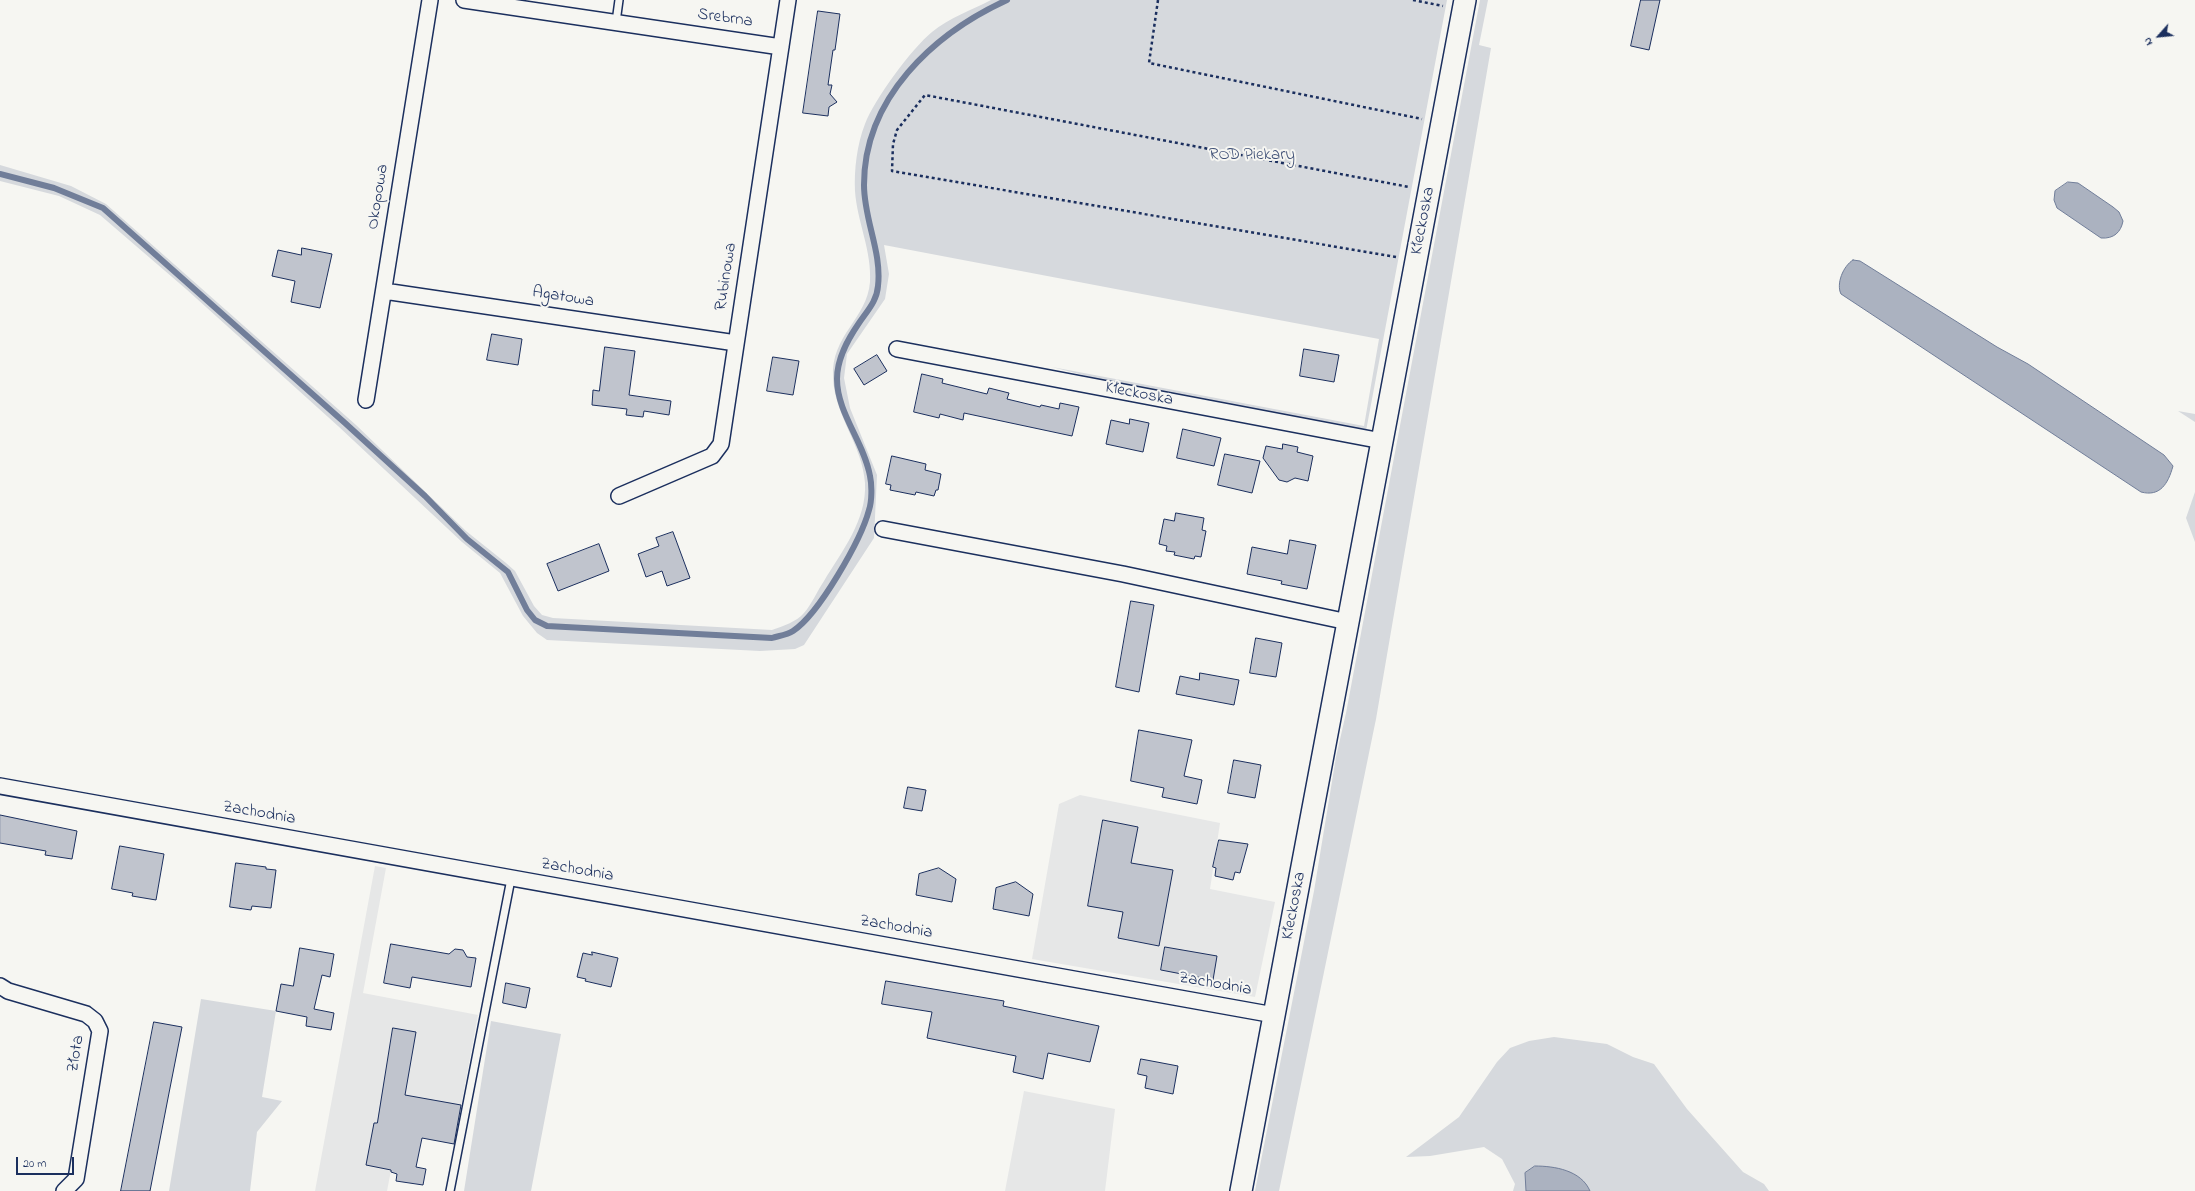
<!DOCTYPE html>
<meta charset="utf-8">
<style>
body{margin:0}
#map{position:relative;width:2195px;height:1191px;overflow:hidden;background:#f6f6f2;font-family:"Indie Flower",sans-serif}
canvas{display:block}
.north{position:absolute;left:2139px;top:16px;width:40px;height:40px;-webkit-text-stroke:3px #f6f6f2;paint-order:stroke;rotate:243deg;font-size:11px;font-weight:700;line-height:16px;text-align:center;color:#1b2f5e}
.north::after{content:'';display:block;margin:auto;width:14px;height:18px;background:#1b2f5e;clip-path:polygon(50% 0,100% 100%,50% 72%,0 100%)}
.scale{position:absolute;left:16px;top:1157px;width:58px;height:18px;box-sizing:border-box;border:2px solid #1b2f5e;border-top:0;padding-left:5px;font-size:12px;line-height:14px;white-space:nowrap;color:#1b2f5e;-webkit-text-stroke:3px #f6f6f2;paint-order:stroke}
</style>
<div id="map">
<canvas width="2195" height="1191"></canvas>
<div class="north">N</div>
<div class="scale">20 m</div>
</div>
<script>
const c = document.querySelector('canvas').getContext('2d');
c.lineJoin = 'round';
function paint(path, color) {
  c.fillStyle = color;
  c.fill(path, 'evenodd');
}
function trace(path, color, width, dash) {
  c.strokeStyle = color;
  c.lineWidth = width;
  c.lineCap = dash ? 'butt' : 'round';
  c.setLineDash(dash || []);
  c.stroke(path);
}
function drawText(font, color, halo, rows, align = 'center') {
  c.font = font + ' "Indie Flower",sans-serif';
  c.lineWidth = 4;
  c.setLineDash([]);
  c.textBaseline = 'middle';
  c.strokeStyle = halo;
  c.fillStyle = color;
  for (const [text, x, y, turn = 0] of rows) {
    c.save();
    c.translate(x, y);
    c.rotate((+turn || 0) * Math.PI / 180);
    c.textAlign = isNaN(turn) ? turn : align;
    if (halo) c.strokeText(text, 0, 0);
    c.fillText(text, 0, 0);
    c.restore();
  }
}
paint(new Path2D(`
 M1080,795L1220,823L1210,889L1275,902L1255,997L1032,959L1059,804Z
 M375,866L386,868L363,993L478,1015L454,1144L398,1134L387,1191H315Z
 M1024,1091L1115,1109L1105,1191H1005Z`), '#e6e7e7');
paint(new Path2D(`
 M991,0H1447L1366,431L1110,382L1052,367L1364,426L1379,339L884,245L889,274L885,299L847,354L844,378L850,408L877,475L874,538L804,645L795,649L760,651L547,640L537,633L523,616L500,573L462,542L338,426L186,289L100,215L59,196L0,181V165L71,186L106,204L356,425L466,531L506,563L515,571L534,606L542,615L553,618L772,630C783,626 796,622 804,613C812,604 817,591 824,581C842,551 867,520 865,483C863,446 834,415 833,377C831,335 867,319 870,282C872,251 857,221 855,191C854,170 857,144 865,124C874,100 912,48 932,32C949,18 972,10 991,0Z
 M1480,0H1488L1479,45L1491,48L1376,719L1279,1191H1255L1314,891L1336,757L1346,713Z
 M2178,411L2195,414V422Z
 M2195,492V542L2186,518Z
 M201,999L276,1011L262,1097L282,1101L257,1132L250,1191H169Z
 M491,1021L561,1034L531,1191H464Z
 M1554,1037L1607,1044L1633,1057L1654,1064L1687,1109L1743,1172L1764,1184L1769,1191H1513L1515,1184L1502,1159L1484,1147L1430,1156L1406,1157L1459,1117L1497,1062L1510,1048L1529,1041Z`), '#d6d9dd');
const water = new Path2D(`
 M2068,182L2078,183L2113,207L2119,212L2123,221C2121,232 2114,239 2101,238L2057,208L2054,200L2055,191Z
 M1853,260L1860,261L1997,347L2028,364L2164,455L2173,466C2168,484 2160,497 2141,492L1841,294C1836,284 1843,266 1853,260Z
 M1535,1166C1554,1166 1581,1170 1590,1191H1526L1525,1173Z`);
paint(water, '#abb2c0');
trace(water, '#717e99', 1);
trace(new Path2D(`
 M0,174L54,188L103,208L345,423L425,496L467,539L508,572L527,610L535,620L547,626L772,638C778,636 787,635 793,631C819,614 861,540 869,510C872,501 872,485 870,476C864,442 837,413 837,379C837,358 848,339 859,323C867,311 877,301 878,286C882,252 864,220 864,185C864,98 933,34 1007,0`), '#717e99', 6);
const building = new Path2D(`
 M1641,0H1660L1649,50L1631,46Z
 M818,11L840,14L835,50H833L828,85H832L830,94L837,102L829,107L828,116L803,113Z
 M302,248L332,254L320,308L291,302L295,281L272,276L278,250L301,255Z
 M492,334L522,339L518,365L487,360Z
 M605,347L635,351L629,395L671,401L669,415L644,411L643,417L626,415L627,409L592,405L593,390L599,391Z
 M1304,349L1339,355L1334,382L1300,376Z
 M877,355L887,371L864,385L854,369Z
 M773,357L799,361L793,395L767,391Z
 M922,374L943,379L942,383L987,394L989,388L1009,393L1007,399L1040,407L1041,405L1059,409L1060,403L1079,407L1072,436L964,413L963,420L940,414L939,418L914,412Z
 M1130,419L1149,423L1143,452L1106,444L1111,420L1129,424Z
 M1183,429L1221,438L1214,466L1177,458Z
 M1283,444L1298,447L1297,452L1313,456L1308,481L1295,478L1287,482L1279,480L1263,458L1266,446L1282,449Z
 M1225,454L1260,461L1252,493L1218,485Z
 M892,456L926,464L925,470L941,474L938,490H936L934,496L916,492L915,495L890,490L891,485L886,484Z
 M1176,513L1204,518L1202,530L1206,531L1201,557L1195,556L1194,559L1174,555L1175,552L1166,551L1167,546L1159,544L1164,519L1174,521Z
 M673,532L690,578L667,586L662,571L646,577L638,554L659,546L656,538Z
 M1290,540L1316,545L1307,589L1281,584L1282,581L1247,574L1252,547L1287,554Z
 M599,544L609,571L558,591L547,564Z
 M1131,601L1154,605L1139,692L1116,687Z
 M1256,638L1282,643L1276,677L1250,673Z
 M1200,673L1239,680L1234,705L1176,694L1180,676L1199,680Z
 M1139,730L1192,740L1184,776L1202,780L1197,804L1162,797L1164,788L1131,781Z
 M1234,760L1261,765L1255,798L1228,793Z
 M908,787L926,790L922,811L904,808Z
 M0,815L77,831L72,859L45,855L46,851L0,843Z
 M1103,820L1138,827L1131,863L1173,870L1159,946L1118,938L1123,912L1088,906Z
 M1219,840L1248,844L1240,873L1235,872L1233,880L1215,876L1216,868L1213,867Z
 M120,846L164,854L156,900L132,896L133,893L112,889Z
 M236,863L266,867V869L276,870L271,908L252,906L251,910L230,907Z
 M939,868L956,879L952,902L916,895L919,874Z
 M1016,882L1033,894L1029,916L993,909L996,888Z
 M391,944L449,954L455,949L463,950L467,957L476,958L471,987L412,977L410,988L384,983Z
 M1165,947L1217,956L1213,980L1161,970Z
 M300,948L334,954L330,977L322,975L314,1009L334,1013L331,1030L306,1026L307,1017L276,1011L281,984L293,986Z
 M592,952L618,958L611,987L585,981L586,979L577,977L583,953L592,955Z
 M886,981L1004,1001L1003,1006L1099,1026L1090,1062L1048,1053L1043,1079L1013,1072L1016,1056L927,1038L932,1012L882,1004Z
 M506,983L530,988L526,1008L503,1003Z
 M154,1022L182,1027L169,1093L150,1191H121Z
 M393,1028L416,1032L405,1095L461,1105L454,1144L422,1138L416,1167L426,1169L423,1185L396,1181L397,1174L391,1172V1170L366,1165L374,1123H377Z
 M1141,1059L1178,1066L1173,1094L1145,1088L1147,1076L1138,1074Z`);
paint(building, '#c0c4cd');
trace(building, '#1b2f5e', 1);
const service = new Path2D(`
 M616,22L619,0
 M450,1191L511,879`);
const minor = new Path2D(`
 M464,0L781,47
 M384,291L736,343
 M897,349L1382,441
 M366,400L430,0
 M619,496L712,456L721,444L788,0
 M883,529L1123,574L1348,622
 M0,786L1274,1015
 M0,986L8,991L86,1014L95,1021L100,1031L76,1179L64,1191`);
const secondary = new Path2D(`
 M1241,1191L1465,0`);
trace(service, '#1b2f5e', 10);
trace(minor, '#1b2f5e', 18);
trace(secondary, '#1b2f5e', 24);
trace(new Path2D(`
 M1158,0L1149,63L1422,119
 M1413,0L1443,6
 M1396,257L892,171L893,144L897,130L925,95L1409,187`), '#1b2f5e', 2.5, [3, 3]);
trace(service, '#f6f6f2', 7);
trace(minor, '#f6f6f2', 15);
trace(secondary, '#f6f6f2', 21);
drawText('17px', '#1b2f5e', '#f6f6f2', [
 ["Srebrna",725,19,8],
 ["Okopowa",379,197,-81],
 ["Kłeckoska",1424,221,-79],
 ["Rubinowa",727,277,-81],
 ["Agatowa",563,298,9],
 ["Kłeckoska",1139,395,11],
 ["Zachodnia",259,814,10],
 ["Zachodnia",577,871,10],
 ["Kłeckoska",1295,906,-79],
 ["Zachodnia",896,928,10],
 ["Zachodnia",1215,985,10],
 ["Złota",77,1054,-81]
]);
drawText('17px', '#405177', '#f6f6f2', [
 ["ROD Piekary",1252,156]
]);
</script>
